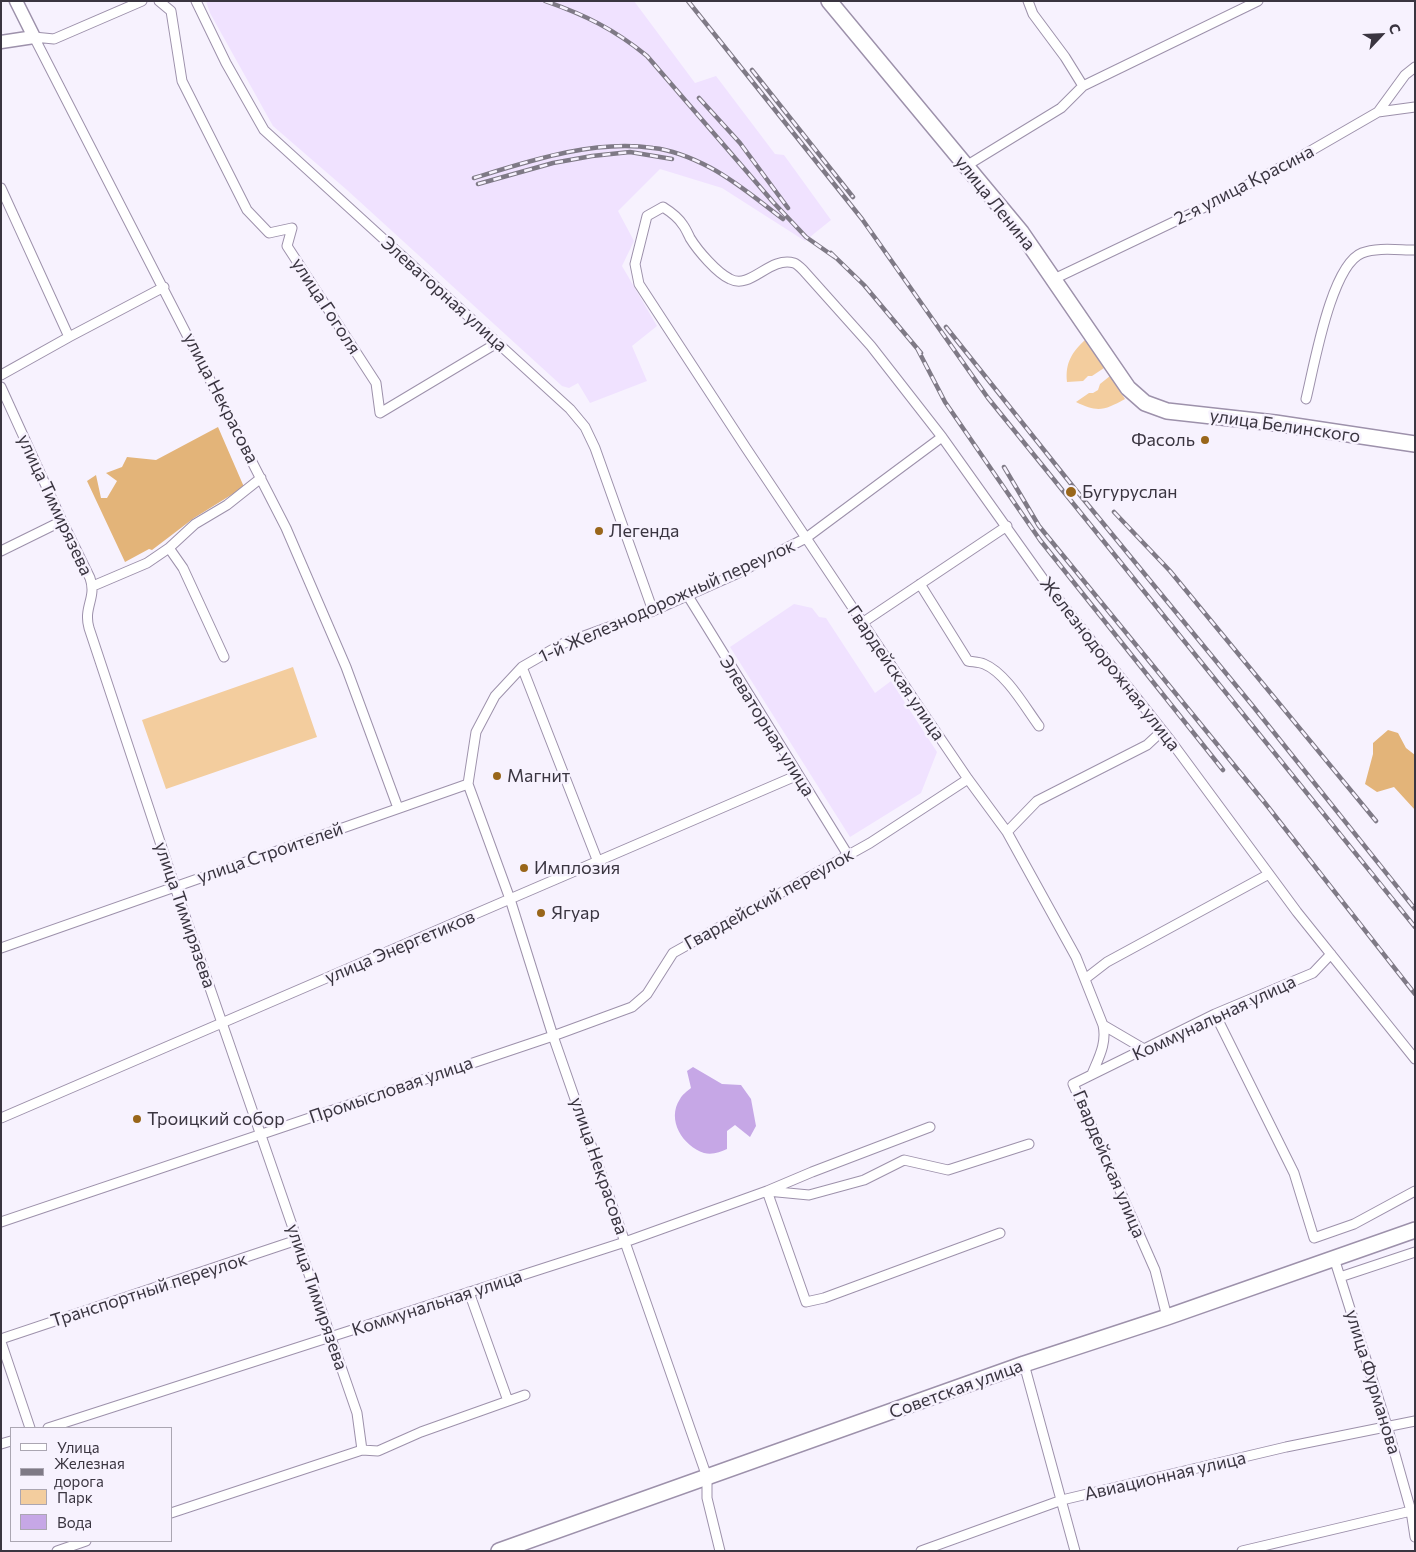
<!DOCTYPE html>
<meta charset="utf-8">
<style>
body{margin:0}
#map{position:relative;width:1416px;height:1552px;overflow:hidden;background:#f7f2fe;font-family:Commissioner,sans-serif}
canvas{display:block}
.frame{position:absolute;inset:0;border:2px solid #3a3540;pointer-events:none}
.legend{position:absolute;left:10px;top:1427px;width:162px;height:115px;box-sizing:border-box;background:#f7f2fe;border:1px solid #aba6b2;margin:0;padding:6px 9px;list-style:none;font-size:15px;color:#3a3540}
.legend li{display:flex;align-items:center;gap:10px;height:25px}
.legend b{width:25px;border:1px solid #aba6b2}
.north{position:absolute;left:1356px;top:10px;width:50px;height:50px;-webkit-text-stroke:4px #f7f2fe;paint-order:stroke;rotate:65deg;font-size:14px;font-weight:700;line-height:20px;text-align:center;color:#3a3540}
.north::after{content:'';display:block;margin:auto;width:18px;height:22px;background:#3a3540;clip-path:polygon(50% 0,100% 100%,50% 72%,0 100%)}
</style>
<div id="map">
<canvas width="1416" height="1552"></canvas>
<div class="frame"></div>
<ul class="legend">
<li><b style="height:6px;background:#fff"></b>Улица</li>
<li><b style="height:6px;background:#7f7a86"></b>Железная дорога</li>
<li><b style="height:14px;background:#f3cd9e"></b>Парк</li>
<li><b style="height:14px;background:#c6a7e6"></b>Вода</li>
</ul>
<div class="north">С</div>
</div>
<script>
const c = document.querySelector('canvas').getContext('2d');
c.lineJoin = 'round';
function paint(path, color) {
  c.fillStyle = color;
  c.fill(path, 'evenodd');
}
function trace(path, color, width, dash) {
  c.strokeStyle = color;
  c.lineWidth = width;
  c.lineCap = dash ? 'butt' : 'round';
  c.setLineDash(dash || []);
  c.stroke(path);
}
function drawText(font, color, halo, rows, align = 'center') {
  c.font = font + ' Commissioner,sans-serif';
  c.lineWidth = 5;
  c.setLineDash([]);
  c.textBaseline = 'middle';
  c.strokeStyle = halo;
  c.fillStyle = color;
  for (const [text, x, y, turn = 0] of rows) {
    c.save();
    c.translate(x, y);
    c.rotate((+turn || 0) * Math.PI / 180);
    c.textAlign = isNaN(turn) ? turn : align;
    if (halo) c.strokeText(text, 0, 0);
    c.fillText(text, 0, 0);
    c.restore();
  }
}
paint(new Path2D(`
 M206,1H634L695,83L716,76L775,154L784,155L831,220L805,241L722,188L660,169L618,211L634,241L622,266L657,326L632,346L647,381L590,403L578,383L569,388L562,386L347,190L273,126L210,13Z
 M794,604L812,608L819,617L826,618L875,693L891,681L937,752L921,793L850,837L730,647Z`), '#f0e2ff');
paint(new Path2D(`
 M1085,340L1104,368L1092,376H1088L1083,381L1067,382C1065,363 1072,352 1085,340Z
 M1110,376L1125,399C1105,410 1098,413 1076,402L1089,393H1093L1098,390L1100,384Z
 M293,667L317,737L166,789L142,720Z`), '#f3cd9e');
paint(new Path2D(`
 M218,427L244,487L194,518L152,550L149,549L125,562L87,481L96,475L101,498H107L117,481L106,473L122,467L127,457L156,460Z
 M1388,730L1398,733L1406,748L1415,755V810L1394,787L1377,792L1365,784L1373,754V743Z`), '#e3b479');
paint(new Path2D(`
 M693,1067L722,1084L741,1085L751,1099L756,1126L750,1137L735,1125L727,1131V1149C720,1152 713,1155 704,1153C683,1146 666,1120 680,1099C682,1095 687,1091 691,1088L687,1071Z`), '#c6a7e6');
const minor = new Path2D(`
 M159,1L171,11L182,81L247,210L269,233L292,228L287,246L376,383L380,413L497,343
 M196,1L226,63L264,130L570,409L585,427L595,448L653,611
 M1028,1L1033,14L1065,57L1083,86
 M34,37L286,528L346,667L398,808
 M34,37L54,39L142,1
 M1378,112L1415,107
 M966,166L1061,108L1083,86L1258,1
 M1,188L69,337
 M1054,279L1207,206L1300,157L1378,112L1405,75L1415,67
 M1,375L69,337L164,287
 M1,387L62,521L90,578C97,598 83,607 89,628L175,887L357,1413L362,1450
 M1306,399C1314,367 1331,265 1362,253C1377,247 1398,250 1415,250
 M169,548L183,568L224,657
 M1,551L62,521
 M920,584L968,661C973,662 979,662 984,664C1006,673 1025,707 1039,726
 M93,586L147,563L169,548L195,524L227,505L261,478
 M688,596L848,855
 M862,623L1007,526
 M522,667L598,862
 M1007,832L1037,801L1147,745L1162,731
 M1,948L468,784
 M1085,979L1107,962L1269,874
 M1215,1014L1294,1173L1314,1238L1354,1224L1415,1191
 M1103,1025L1144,1049
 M1092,1074C1099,1057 1107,1043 1103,1025L1076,957L1007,832L968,779L919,707L746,448L639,284L635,264L647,216L663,207C671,212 678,217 683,225C686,229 688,234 690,238C698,251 717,273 730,279C751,290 769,256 794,263C797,264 801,268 803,270L871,346L942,437L1051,590L1170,740L1297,912L1415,1059
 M1,1118L798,775
 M1,1222L553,1036L632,1007L647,994L673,953L870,843L968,779
 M1000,1233L824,1298L806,1302L767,1191L809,1195L864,1180L904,1160L948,1170L1029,1144
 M1334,1258L1387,1426L1411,1511L1415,1537
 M1340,1277L1415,1252
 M469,1292L508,1401
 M1167,1317L1155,1270L1073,1084L1215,1014L1313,973L1331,954
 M1,1339L297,1240
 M1,1342L30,1428
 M1024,1364L1075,1551
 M48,1428L625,1242L767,1191L812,1172L930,1127
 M1,1444L11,1441
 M171,1513L362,1450L378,1451L421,1432L525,1395
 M57,1551L86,1541
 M720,1551L707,1498V1477L553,1036L510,899L468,784L476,732L495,696L522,667L562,644L653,611L734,575L806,538L942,437
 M921,1551L1062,1500L1286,1447L1415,1421
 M1242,1551L1411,1511`);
const secondary = new Path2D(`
 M1,42L34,37L16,1`);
const primary = new Path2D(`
 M829,1L1021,232L1128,388L1145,403L1167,411L1275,423L1415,444
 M499,1551L1024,1364L1167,1317L1415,1230`);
trace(minor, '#9d91ab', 11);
trace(secondary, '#9d91ab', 15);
trace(primary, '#9d91ab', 18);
trace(minor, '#fff', 9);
trace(secondary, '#fff', 12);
trace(primary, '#fff', 15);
const rail = new Path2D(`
 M545,1C585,15 614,29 647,56L773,202L806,237L836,258
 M688,1L862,219L988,398L1415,927
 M752,70L853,197
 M699,98L740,143L788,208
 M474,178C529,161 595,139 653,148C673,150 694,159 711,168C737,182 759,201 783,219
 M478,184L553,163L592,156L630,152L672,159
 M831,253L864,285L921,353
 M946,327L1075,489L1252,705L1415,909
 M917,348L945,402L1040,540L1223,770
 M1004,467L1039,526L1265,803L1415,994
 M1114,512L1170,571L1376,821`);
trace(rail, '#7f7a86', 4.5);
trace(rail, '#f7f2fe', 2.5, [8]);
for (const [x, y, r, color] of [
 [1205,440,5,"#99661a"],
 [1071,492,6,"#99661a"],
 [599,531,5,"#99661a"],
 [497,776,5,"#99661a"],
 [524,868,5,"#99661a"],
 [541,913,5,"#99661a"],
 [137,1119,5,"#99661a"]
]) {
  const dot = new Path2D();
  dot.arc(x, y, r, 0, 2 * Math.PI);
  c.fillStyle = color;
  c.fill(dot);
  trace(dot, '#f7f2fe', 2);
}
drawText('18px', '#3a3540', '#f7f2fe', [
 ["2-я улица Красина",1244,185,-27],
 ["улица Ленина",995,203,51],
 ["Элеваторная улица",444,294,42],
 ["улица Гоголя",326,306,57],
 ["улица Некрасова",221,398,63],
 ["улица Белинского",1285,426,8],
 ["улица Тимирязева",55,505,65],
 ["1-й Железнодорожный переулок",667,601,-24],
 ["Железнодорожная улица",1110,664,52],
 ["Гвардейская улица",896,673,56],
 ["Элеваторная улица",767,726,58],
 ["улица Строителей",270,853,-19],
 ["Гвардейский переулок",769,899,-29],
 ["улица Тимирязева",185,915,71],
 ["улица Энергетиков",400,947,-23],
 ["Коммунальная улица",1214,1018,-25],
 ["Промысловая улица",391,1090,-19],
 ["Гвардейская улица",1109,1164,67],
 ["улица Некрасова",599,1166,71],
 ["Транспортный переулок",149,1290,-18],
 ["улица Тимирязева",317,1297,71],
 ["Коммунальная улица",437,1303,-18],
 ["улица Фурманова",1373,1382,73],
 ["Советская улица",956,1389,-20],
 ["Авиационная улица",1165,1476,-13]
]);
drawText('18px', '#3a3540', '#f7f2fe', [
 ["Фасоль",1195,440,"right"],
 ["Бугуруслан",1082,492],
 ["Легенда",609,531],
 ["Магнит",507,776],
 ["Имплозия",534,868],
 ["Ягуар",551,913],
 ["Троицкий собор",147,1119]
], 'left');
</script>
